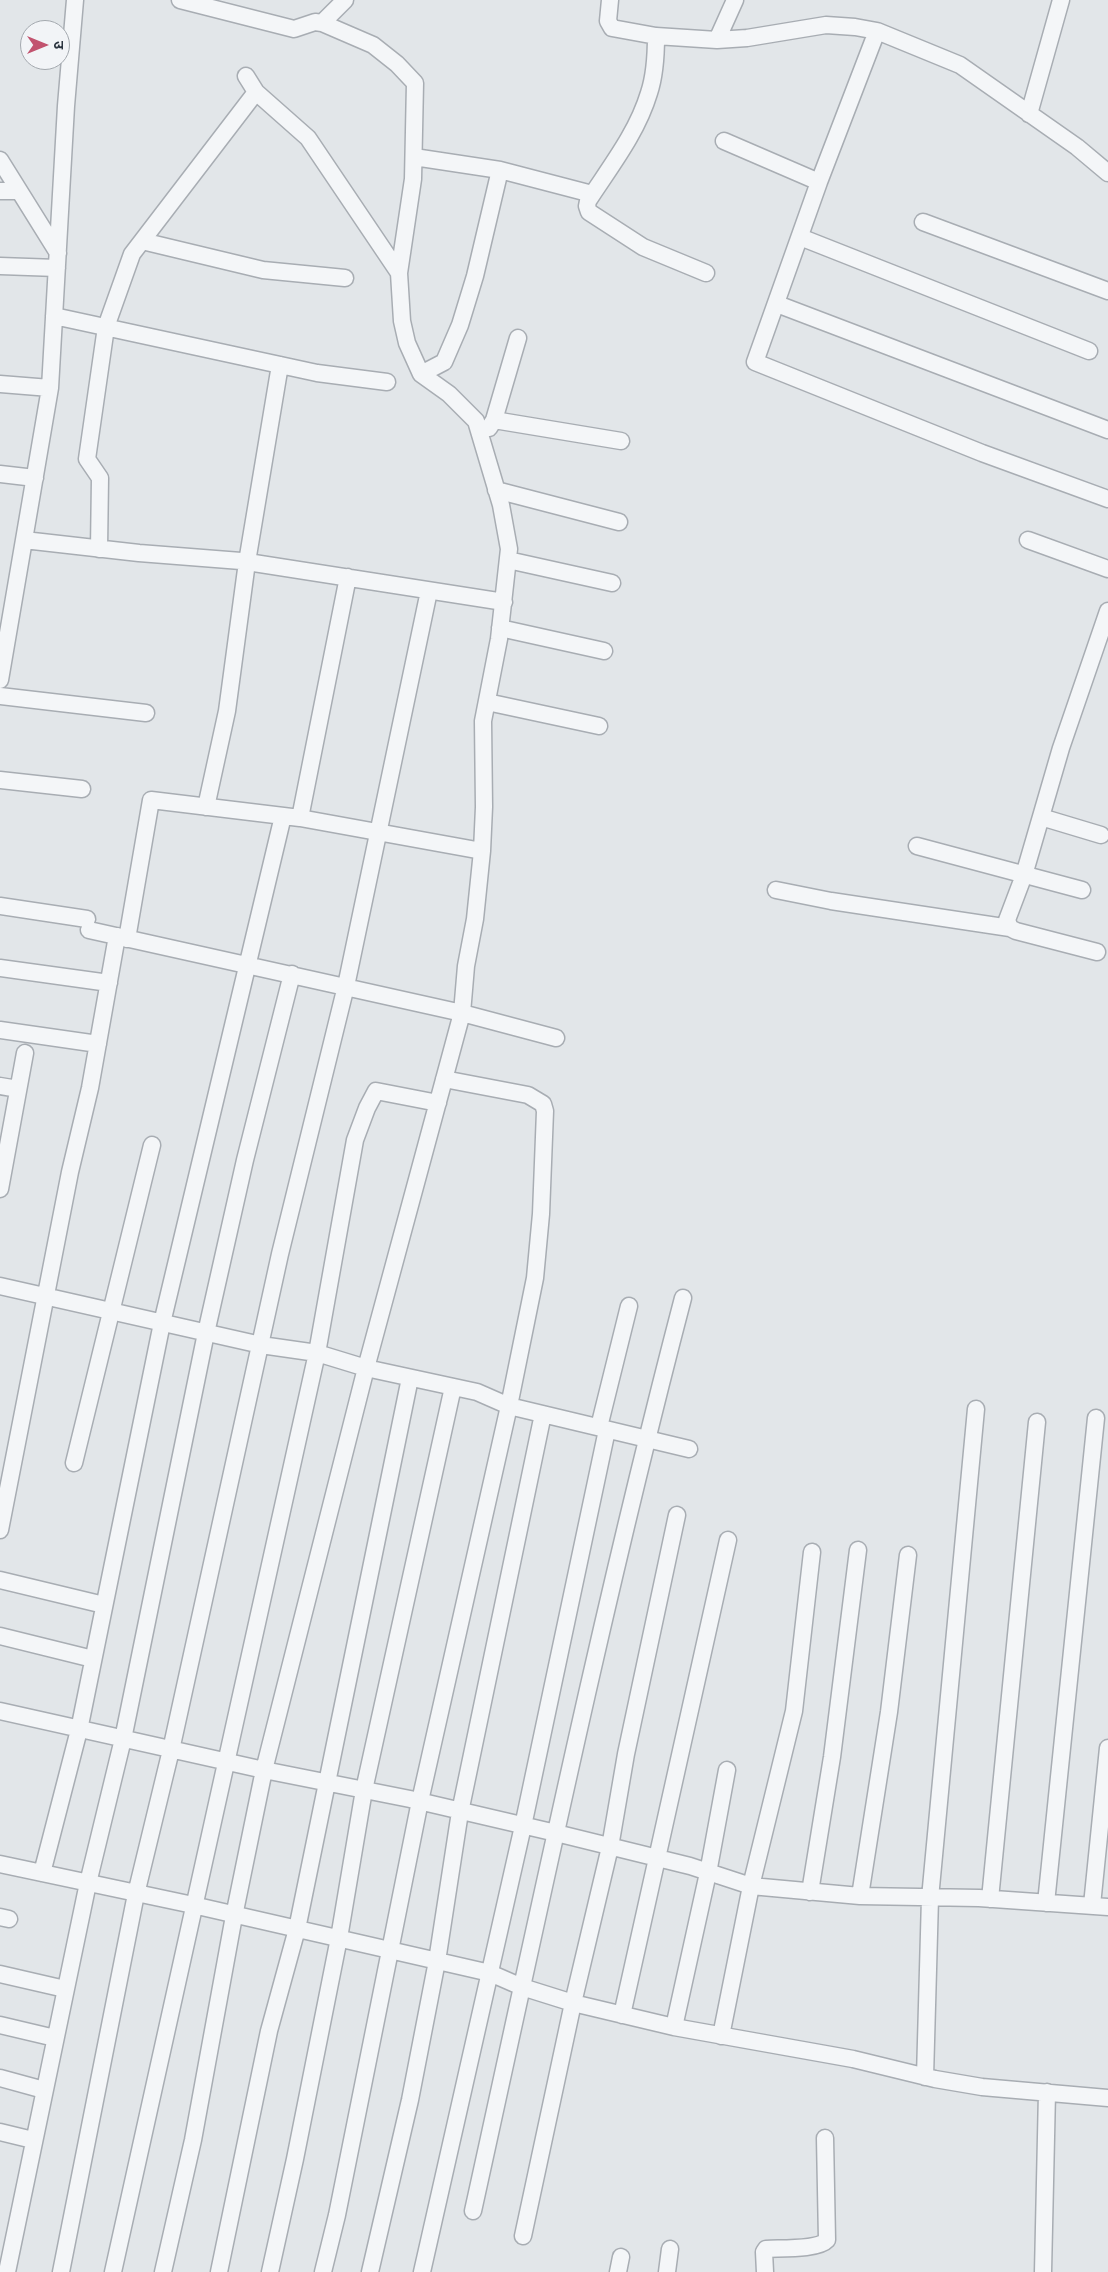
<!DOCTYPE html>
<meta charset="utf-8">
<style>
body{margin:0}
#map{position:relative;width:1108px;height:2272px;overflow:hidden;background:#e2e6e9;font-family:Lato,"Noto Sans Devanagari",sans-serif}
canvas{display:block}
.north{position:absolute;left:20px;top:20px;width:50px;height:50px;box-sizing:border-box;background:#f2f4f7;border:1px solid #a3a8ae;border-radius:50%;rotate:90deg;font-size:14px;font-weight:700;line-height:20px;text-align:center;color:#2c3540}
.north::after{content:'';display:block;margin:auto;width:18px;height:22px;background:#c2536f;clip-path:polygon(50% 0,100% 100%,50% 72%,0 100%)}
</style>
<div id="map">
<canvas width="1108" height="2272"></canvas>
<div class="north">उ</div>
</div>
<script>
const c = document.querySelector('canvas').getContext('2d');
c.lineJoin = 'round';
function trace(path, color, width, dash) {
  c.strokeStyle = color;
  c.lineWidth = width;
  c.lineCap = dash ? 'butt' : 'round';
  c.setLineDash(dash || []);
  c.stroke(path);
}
const street = new Path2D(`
 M180,0L294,29L315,22L322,23L345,0
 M610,0L608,21L612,28L656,36L717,40L747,38L826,25L855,27L877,31L960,65L1077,147L1108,173
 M322,23L373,45L397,64L415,83L413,179L399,273
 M877,31L819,182L755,362L982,453L1108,499
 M656,36C656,55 655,75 649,93C637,133 610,167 588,201L587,206L589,212L643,247L706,273
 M717,40L735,0
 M246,76L256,92L308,138L399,273L402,321L407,343L421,374
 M1029,114L1061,0
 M724,141L819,182
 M414,157L500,170L592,194
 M0,160L58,253
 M0,191H19
 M923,222L1108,291
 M800,237L1089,351
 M142,241L263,270L345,278
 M0,266L57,268
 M777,304L1108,430
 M54,316L317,373L387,382
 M0,384L50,388
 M494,420L621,441
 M489,428L494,420L518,338
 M0,474L35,478
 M496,490L619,522
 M24,540L139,553L241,561L504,602
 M1028,540L1108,569
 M99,549L100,478L87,459L106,327L132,254L256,92
 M508,560L612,583
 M500,628L604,651
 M0,680L50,388L66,106L75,0
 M0,696L146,713
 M487,702L599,726
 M0,780L82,789
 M206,807L227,711L247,562L280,365
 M1041,817L1101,835
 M300,818L348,577
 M917,846L1082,890
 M776,890L831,901L1010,928
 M0,906L87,919
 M89,930L462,1013L466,966L475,919L482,851L484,807L483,721L499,639L509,549L501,505L476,421L449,394L421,374L444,362L460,325L475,276L500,170
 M127,939L151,800L300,818L482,851
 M1097,952L1016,931L1010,928L1007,920L1024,875L1061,748L1108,611
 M0,968L109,983
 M0,1030L98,1044
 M0,1086L18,1089
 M0,1189L25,1053
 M0,1286L261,1345L317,1353L366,1368L477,1392L509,1406L689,1449
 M599,1427L629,1306
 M74,1463L152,1145
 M0,1530L70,1172L90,1088L117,936
 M0,1580L104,1605
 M0,1636L93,1659
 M0,1711L264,1770L410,1799L556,1833L690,1866L751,1886L860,1896L979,1898L1108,1907
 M0,1864L193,1905L490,1973L522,1987L573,2003L674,2027L853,2059L935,2079L982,2087L1108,2098
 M42,1873L79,1730L162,1323L283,816
 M810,1892L832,1757L858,1550
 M860,1896L889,1712L908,1555
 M990,1899L1037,1422
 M1046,1903L1096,1418
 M1092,1905L1108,1748
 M0,1917L9,1919
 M0,1974L65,1989
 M622,2015L728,1540
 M0,2025L55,2038
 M674,2027L708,1873L727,1770
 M721,2036L751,1886L794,1711L812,1552
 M925,2077L930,1898L976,1409
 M0,2078L44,2090
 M0,2132L33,2140
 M473,2211C540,1906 604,1600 683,1298
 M523,2236L573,2003L610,1847L626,1754L677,1515
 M7,2272L88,1883L123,1739L206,1333L245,1160L292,974
 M61,2272L136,1894L171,1750L280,1254L346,986L429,591
 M113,2272L317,1353L355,1140L367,1108L376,1091L438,1103
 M163,2272L193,2140L234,1916L264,1770L366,1368L462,1013L556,1038
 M219,2272L269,2031L297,1929L410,1378
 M270,2272L295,2159L339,1938L364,1790L453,1387
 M323,2272L337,2215L420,1801L509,1406L535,1278L541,1214L545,1111L543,1104L528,1095L444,1079
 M370,2272L410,2100L437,1961L460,1812L543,1414
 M422,2272L523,1826L607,1430
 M618,2272L621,2257
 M667,2272L670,2249
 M765,2272L764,2252L766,2249C780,2248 818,2250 827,2240L825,2138
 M1043,2272L1047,2092`);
trace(street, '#a8adb3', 19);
trace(street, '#f4f6f8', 16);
</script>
